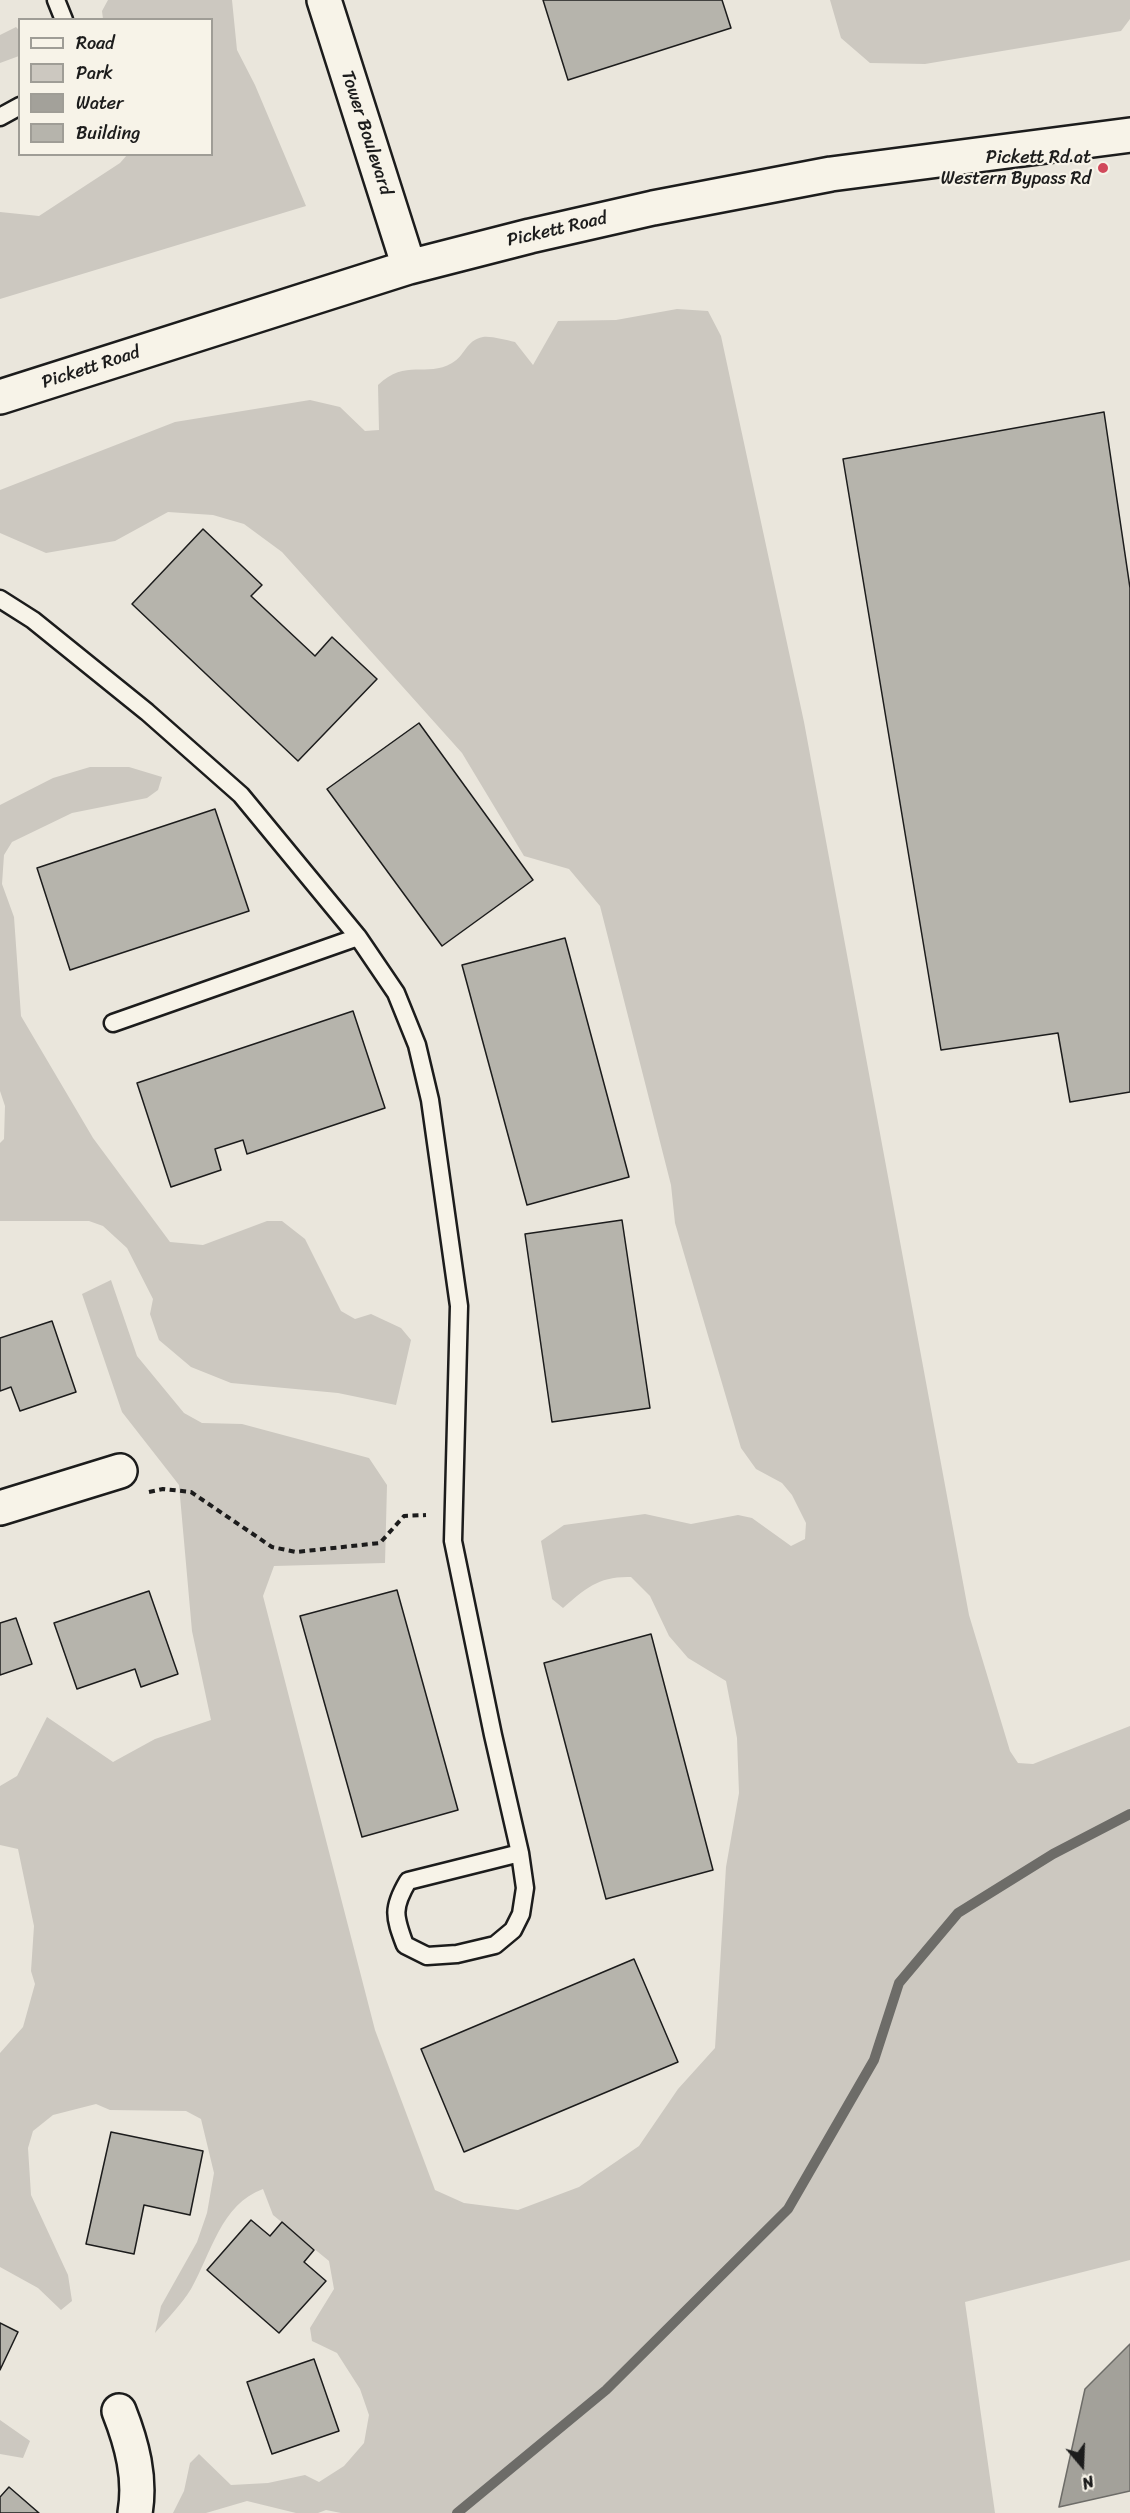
<!DOCTYPE html>
<style>
body{margin:0}
#map{position:relative;width:1130px;height:2513px;overflow:hidden;background:#eae6dc;font-family:Sriracha,sans-serif}
canvas{display:block}
.legend{position:absolute;left:18px;top:18px;width:195px;height:138px;box-sizing:border-box;background:#f7f3e8;border:2px solid #9f9d96;margin:0;padding:8px 10px;list-style:none;font-size:18px;color:#1c1c1c}
.legend li{display:flex;align-items:center;gap:12px;height:30px}
.legend b{width:30px;border:2px solid #9f9d96}
.north{position:absolute;left:1052px;top:2435px;width:60px;height:60px;-webkit-text-stroke:4px #f7f3e8;paint-order:stroke;rotate:161deg;font-size:16px;font-weight:700;line-height:24px;text-align:center;color:#1c1c1c}
.north::after{content:'';display:block;margin:auto;width:21px;height:27px;background:#1c1c1c;clip-path:polygon(50% 0,100% 100%,50% 72%,0 100%)}
</style>
<div id="map">
<canvas width="1130" height="2513"></canvas>
<ul class="legend">
<li><b style="height:8px;background:#f7f3e8"></b>Road</li>
<li><b style="height:16px;background:#ccc8c0"></b>Park</li>
<li><b style="height:16px;background:#a3a19a"></b>Water</li>
<li><b style="height:16px;background:#b6b4ac"></b>Building</li>
</ul>
<div class="north">N</div>
</div>
<script>
const c = document.querySelector('canvas').getContext('2d');
c.lineJoin = 'round';
function paint(path, color) {
  c.fillStyle = color;
  c.fill(path, 'evenodd');
}
function trace(path, color, width, dash) {
  c.strokeStyle = color;
  c.lineWidth = width;
  c.lineCap = dash ? 'butt' : 'round';
  c.setLineDash(dash || []);
  c.stroke(path);
}
function drawText(font, color, halo, rows, align = 'center') {
  c.font = font + ' Sriracha,sans-serif';
  c.lineWidth = 4.5;
  c.setLineDash([]);
  c.textBaseline = 'middle';
  c.strokeStyle = halo;
  c.fillStyle = color;
  for (const [text, x, y, turn = 0] of rows) {
    c.save();
    c.translate(x, y);
    c.rotate((+turn || 0) * Math.PI / 180);
    c.textAlign = isNaN(turn) ? turn : align;
    if (halo) c.strokeText(text, 0, 0);
    c.fillText(text, 0, 0);
    c.restore();
  }
}
paint(new Path2D(`
 M108,0H232L237,50L255,85L306,206L0,299V212L39,216L120,163L127,155L212,154V20L103,19L102,11Z
 M830,0H1130V19L1121,31L925,64L870,63L841,38Z
 M16,27L19,30V56L0,63V35Z
 M677,309L708,311L721,336L804,722L969,1615L1010,1751L1018,1763L1033,1764L1130,1726V2260L965,2302L995,2513H341L326,2510L318,2513H296L247,2501L206,2513H173L184,2491L190,2463L199,2454L231,2485L268,2483L305,2475L319,2482L344,2466L364,2443L369,2415L360,2389L337,2353L312,2341L310,2328L334,2289L329,2261L273,2215L263,2189C221,2204 211,2254 191,2289C181,2305 167,2319 155,2333L161,2306L197,2242L207,2213L214,2173L201,2119L186,2111L110,2110L96,2104L53,2115L33,2131L28,2148L31,2195L68,2275L72,2301L61,2310L38,2288L0,2267V2053L23,2027L35,1984L31,1971L34,1926L18,1849L0,1845V1786L17,1776L47,1717L113,1762L155,1739L211,1720L192,1631L179,1485L122,1412L82,1294L111,1280L137,1356L184,1413L202,1423L242,1424L369,1458L387,1485L385,1563L274,1566L263,1596L375,2030L435,2190L464,2203L518,2210L579,2187L639,2146L678,2089L715,2048L726,1867L739,1793L737,1738L726,1681L688,1658L669,1636L650,1596L631,1577C599,1576 586,1588 563,1608L552,1599L541,1541L564,1525L645,1514L691,1524L738,1515L752,1518L791,1546L805,1539L806,1523L792,1495L782,1483L756,1469L741,1448L675,1223L671,1185L600,906L569,869L524,856L462,753L282,552L244,524L213,515L168,512L115,541L46,553L0,533V490L175,422L310,400L340,407L365,431L379,430L378,385C406,358 426,378 452,363C465,356 466,340 483,337C492,336 505,340 515,342L533,365L558,321L616,320Z
 M90,767H129L162,777L158,790L147,798L72,813L12,842L4,855L2,884L14,917L21,1016L93,1138L170,1242L203,1245L267,1221H282L305,1239L341,1311L355,1319L371,1314L401,1328L411,1340L396,1405L338,1393L231,1383L191,1367L159,1340L150,1314L153,1299L127,1248L103,1226L89,1221H0V1143L4,1139L5,1106L0,1091V805L53,778Z
 M0,2420L30,2441L23,2458L0,2454Z`), '#ccc8c0');
const water = new Path2D(`
 M1130,2344V2491L1059,2507L1085,2389Z`);
paint(water, '#a3a19a');
trace(water, '#6d6c68', 1.5);
trace(new Path2D(`
 M457,2513L606,2390L788,2209L874,2060L899,1983L958,1913L1053,1854L1130,1814`), '#6d6c68', 10);
const building = new Path2D(`
 M543,0H722L731,28L568,80Z
 M1104,412L1130,588V1092L1070,1102L1058,1033L941,1050L843,459Z
 M203,529L262,585L251,596L315,656L332,637L377,679L298,761L132,604Z
 M419,723L533,880L442,946L327,789Z
 M215,809L249,911L70,970L37,868Z
 M565,938L629,1177L527,1205L462,965Z
 M353,1011L385,1108L247,1154L243,1140L215,1149L221,1170L171,1187L137,1083Z
 M622,1220L650,1408L552,1422L525,1234Z
 M52,1321L76,1392L20,1411L11,1387L0,1391V1338Z
 M397,1590L458,1810L362,1837L300,1616Z
 M149,1591L178,1674L141,1687L135,1669L77,1689L54,1623Z
 M16,1618L32,1664L0,1675V1623Z
 M651,1634L713,1870L606,1899L544,1663Z
 M634,1959L678,2062L464,2152L421,2049Z
 M111,2132L203,2151L190,2215L144,2205L134,2254L86,2244Z
 M251,2220L270,2236L282,2222L314,2250L304,2262L326,2281L279,2333L207,2270Z
 M0,2323L18,2332L0,2370Z
 M314,2359L339,2431L272,2454L247,2382Z
 M9,2487L39,2513H0V2497Z`);
paint(building, '#b6b4ac');
trace(building, '#1c1c1c', 1.5);
const service = new Path2D(`
 M56,0L64,20
 M0,117L20,106
 M0,599L33,620L147,712L241,795L358,937L396,993L417,1045L430,1100L459,1306L453,1541L493,1735L520,1853L525,1888L521,1914L513,1930L495,1945L457,1954L427,1956L405,1945C394,1916 392,1908 408,1881L520,1853
 M113,1023L358,937`);
const minor = new Path2D(`
 M0,1508L120,1471
 M119,2411C132,2444 141,2478 135,2513`);
const tertiary = new Path2D(`
 M324,0L409,267
 M0,397L409,267L530,236L653,208L831,174L1130,135`);
trace(service, '#1c1c1c', 21);
trace(minor, '#1c1c1c', 38);
trace(tertiary, '#1c1c1c', 38);
trace(new Path2D(`
 M149,1492L163,1489L191,1492L272,1547L296,1552L380,1543L404,1516L426,1515`), '#1c1c1c', 4, [6, 4.5]);
trace(service, '#f7f3e8', 16);
trace(minor, '#f7f3e8', 33);
trace(tertiary, '#f7f3e8', 33);
for (const [x, y, r, color] of [
 [1103,168,6,"#d1495b"]
]) {
  const dot = new Path2D();
  dot.arc(x, y, r, 0, 2 * Math.PI);
  c.fillStyle = color;
  c.fill(dot);
  trace(dot, '#f7f3e8', 2);
}
drawText('18px', '#1c1c1c', '#f7f3e8', [
 ["Tower Boulevard",366,133,72],
 ["Pickett Road",557,230,-13],
 ["Pickett Road",91,368,-18]
]);
drawText('18px', '#1c1c1c', '#f7f3e8', [
 ["Pickett Rd at",1091,158],
 ["Western Bypass Rd",1091,179]
], 'right');
</script>
